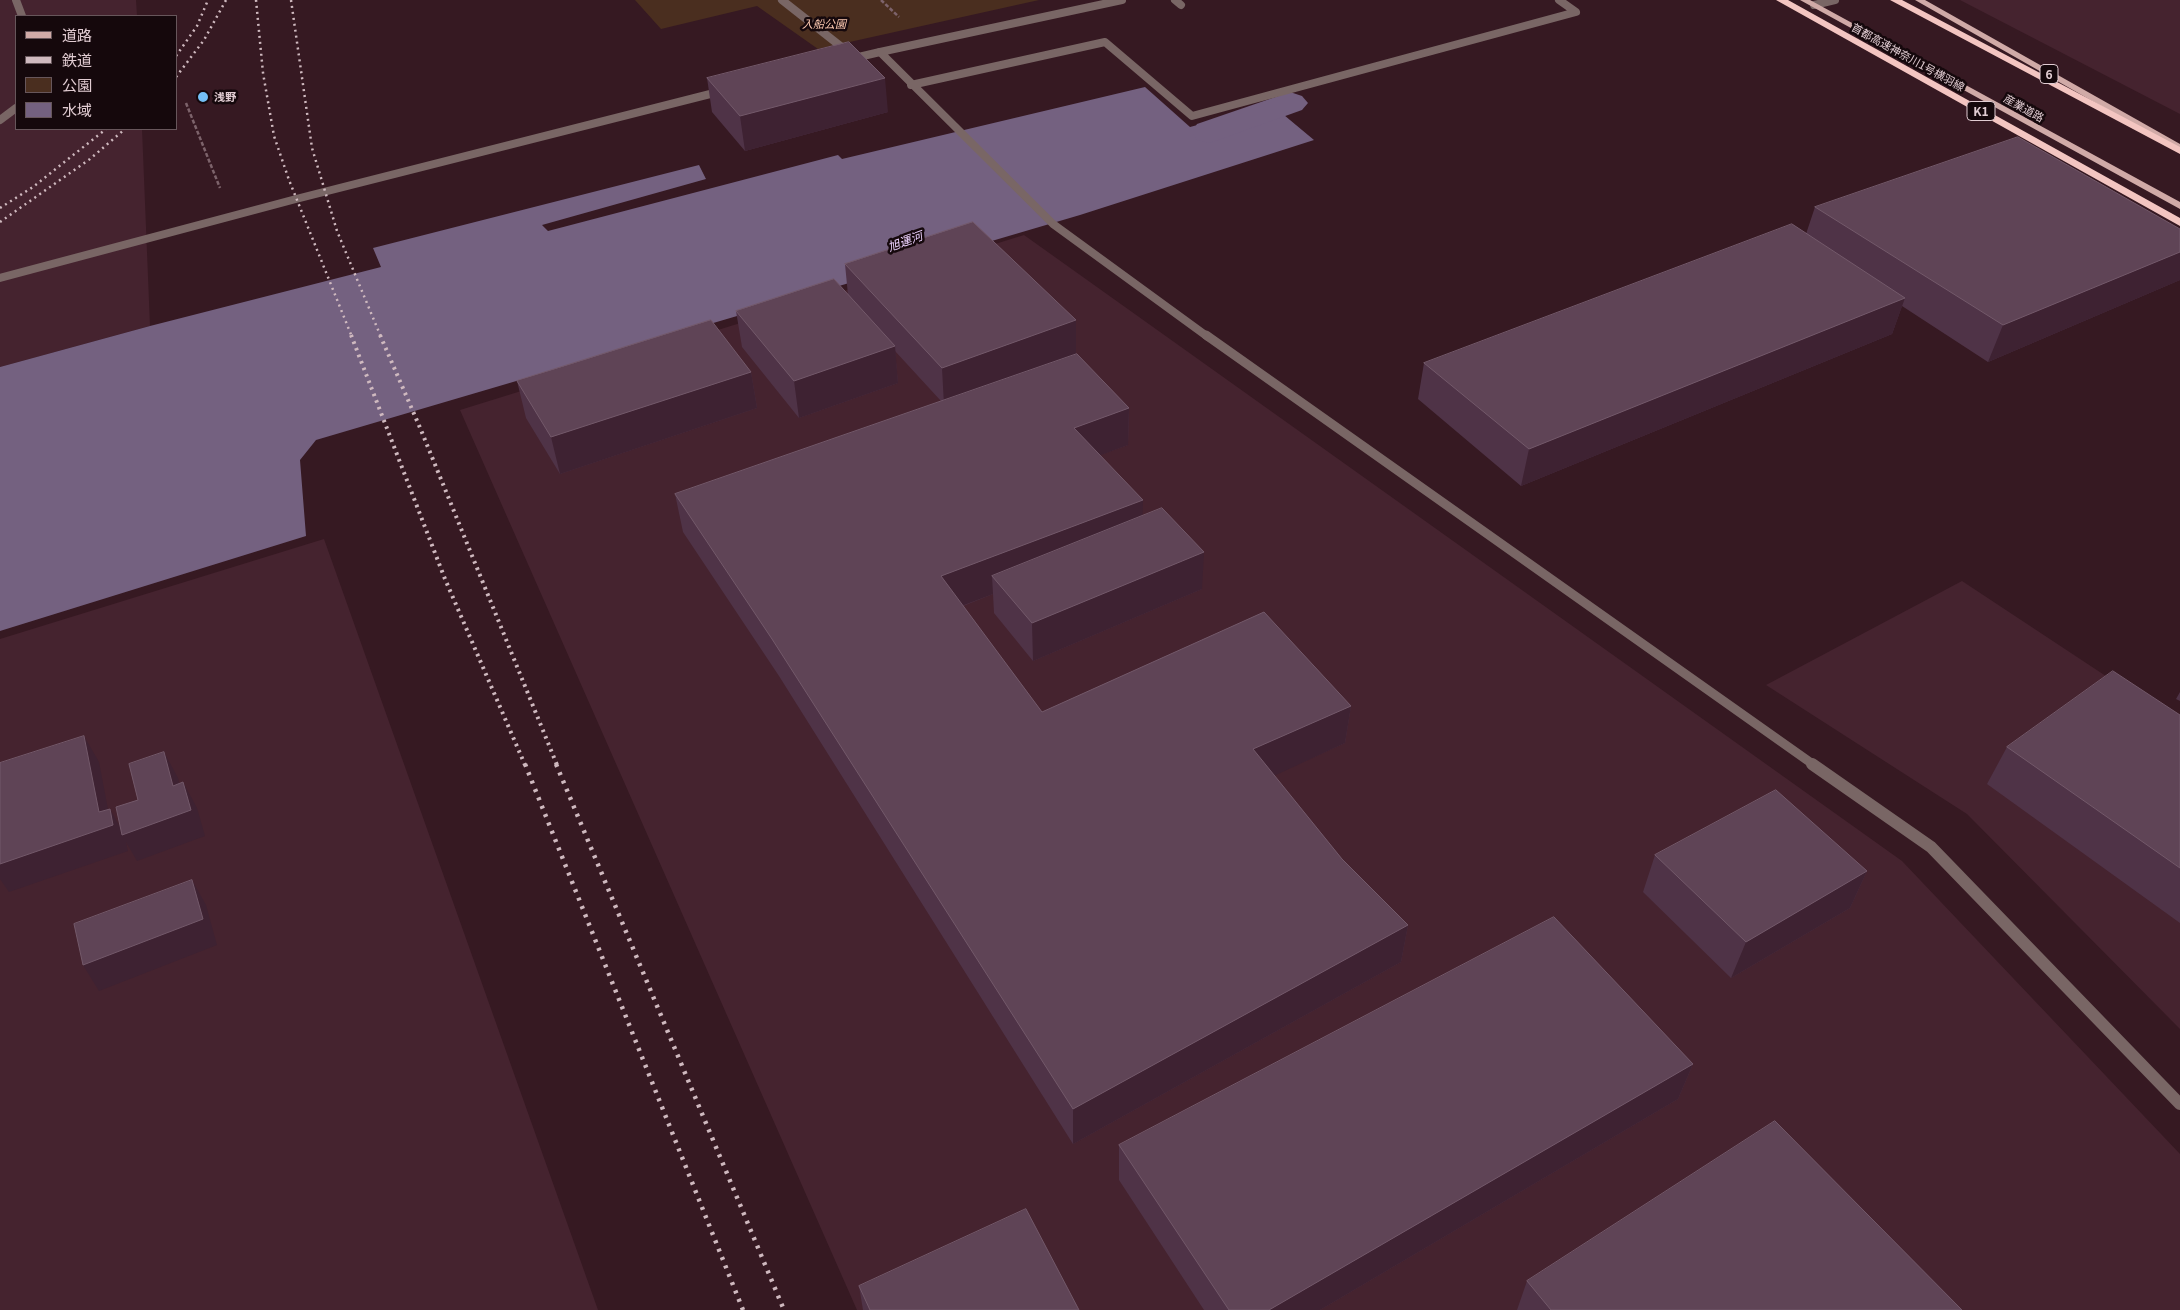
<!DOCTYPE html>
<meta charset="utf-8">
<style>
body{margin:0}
#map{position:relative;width:2180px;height:1310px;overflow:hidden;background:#361922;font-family:Georgia,"Noto Sans JP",serif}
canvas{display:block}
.legend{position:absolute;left:15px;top:15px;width:162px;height:115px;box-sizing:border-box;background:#15080c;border:1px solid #67565b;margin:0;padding:6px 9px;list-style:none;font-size:15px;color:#e1ccd2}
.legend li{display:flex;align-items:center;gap:10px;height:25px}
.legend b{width:25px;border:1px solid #67565b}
</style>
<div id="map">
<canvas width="2180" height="1310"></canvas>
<ul class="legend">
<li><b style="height:6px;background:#d0aaa7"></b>道路</li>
<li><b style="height:6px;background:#cfb9bf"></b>鉄道</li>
<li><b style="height:14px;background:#4a2e1f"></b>公園</li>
<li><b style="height:14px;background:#746180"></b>水域</li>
</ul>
</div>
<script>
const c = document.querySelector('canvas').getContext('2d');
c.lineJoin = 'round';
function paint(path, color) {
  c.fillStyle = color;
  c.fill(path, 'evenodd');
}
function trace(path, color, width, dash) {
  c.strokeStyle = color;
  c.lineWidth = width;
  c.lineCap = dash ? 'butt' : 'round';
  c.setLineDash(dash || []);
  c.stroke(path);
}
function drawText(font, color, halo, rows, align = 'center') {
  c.font = font + ' Georgia,"Noto Sans JP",serif';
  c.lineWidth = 5;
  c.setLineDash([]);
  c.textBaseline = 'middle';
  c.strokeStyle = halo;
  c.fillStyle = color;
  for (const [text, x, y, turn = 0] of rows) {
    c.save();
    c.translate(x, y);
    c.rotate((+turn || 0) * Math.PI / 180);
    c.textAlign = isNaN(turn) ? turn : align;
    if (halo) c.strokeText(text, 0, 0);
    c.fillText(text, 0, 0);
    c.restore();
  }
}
paint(new Path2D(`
 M0,0H136L137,16H16V129H142L150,326L0,367Z
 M1960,0H2180V114Z
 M1024,235L1902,861L2180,1154V1310H857L460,410Z
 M324,539L598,1310H0V639Z
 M1962,581L2180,725V1029L1967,814L1766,685Z`), '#45232f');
paint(new Path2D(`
 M635,0H1039L818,49L757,6L661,29Z`), '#4a2e1f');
paint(new Path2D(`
 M1145,87L1190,127L1272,105L1314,140L1080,215L316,440L300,460L306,536L0,631V367L150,326L381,267L373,248L699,165L706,179L542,225L548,231L838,155L842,159Z`), '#746180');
paint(new Path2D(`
 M1290,92L1302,96L1308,103L1302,110L1210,143L1197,140L1192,132L1197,124Z`), '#746180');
trace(new Path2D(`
 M881,0L899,17
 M186,103L220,188`), '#7d636b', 2.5, [4, 2]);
trace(new Path2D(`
 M16,0L22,16
 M782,0L848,52
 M1175,0L1181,5
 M0,120L16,108`), '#796665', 8);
trace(new Path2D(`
 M1814,5L1835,0
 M850,59L880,52
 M911,85L1105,42L1192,116L1576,12L1559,0
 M0,278L296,199L722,91`), '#796665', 8);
trace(new Path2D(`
 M1122,0L880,52L1053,224L1208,337`), '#796665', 8);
trace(new Path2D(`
 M1206,335L1814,765`), '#796665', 9);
trace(new Path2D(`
 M1812,764L1931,847L2180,1104`), '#796665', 12);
paint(new Path2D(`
 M1800,0H1810L2180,202V209Z
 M1915,0H1925L2180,144V151Z`), '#d0aaa7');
paint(new Path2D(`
 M1776,0H1788L2180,218V226Z
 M1890,0H1902L2180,147V154Z`), '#f3c5c1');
trace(new Path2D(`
 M256,0L263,73L274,136L289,180L352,337
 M291,0L312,148L337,231L381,337
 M176,56L197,26L208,0
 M176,77L204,40L226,0
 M0,208L33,187L106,129
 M0,222L90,159L125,129`), '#cfb9bf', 2.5, [2, 4]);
trace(new Path2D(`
 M351,335L445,579L525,765
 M380,335L421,430L557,765`), '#cfb9bf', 4, [2.5, 4.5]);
trace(new Path2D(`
 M525,764L743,1310
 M556,764L784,1310`), '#cfb9bf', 4.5, [3, 6]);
paint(new Path2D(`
 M707,78L888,112L745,151L712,112Z
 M1815,207L2180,229V280L1988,362L1902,306L1892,334L1521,486L1418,399L1424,363L1806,234Z
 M845,264L1076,354L1129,408L1128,445L1100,455L1142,516L1202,589L1033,661L994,613L993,594L963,606L1042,712L1351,706L1345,743L1274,775L1342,859L1408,925L1401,962L1073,1144L779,676L683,532L675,494L941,401L895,351L898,383L799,418L742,347L736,311L848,295Z
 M751,372L757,408L560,474L526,418L517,381Z
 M2180,692V701L2176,699Z
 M2180,715V923L1987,784L2007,747Z
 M1655,855L1867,871L1850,908L1731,978L1643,892Z
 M1693,1064L1678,1099L1320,1310H1204L1119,1180V1145Z
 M1527,1281L1962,1310H1517Z
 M859,1286L1079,1310H863Z`), '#4f3347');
paint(new Path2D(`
 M885,78L888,112L745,151L740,116Z
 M2180,252V280L1988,362L2003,325Z
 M1905,298L1892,334L1521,486L1529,449Z
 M1076,320V357L944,405L942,368Z
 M895,346L898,383L799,418L794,381Z
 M751,372L757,408L560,474L551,437Z
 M1129,408L1128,445L1074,465V428Z
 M1143,500L1142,537L992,576L993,594L943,613L941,576Z
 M1204,552L1202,589L1033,661L1032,623Z
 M1351,706L1345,743L1250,787L1253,749Z
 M84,736L99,762L111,825L110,809L124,834L183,782L197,808L205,836L137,861L126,842L128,851L9,892L0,879V864Z
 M164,752L178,778L186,811L173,786Z
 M1867,871L1850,908L1731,978L1746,942Z
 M192,880L206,905L217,945L99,991L83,965Z
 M1408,925L1401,962L1073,1144V1109Z
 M1693,1064L1678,1099L1320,1310H1269Z`), '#3e2232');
const building = new Path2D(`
 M849,42L885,78L740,116L707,78Z
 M2018,137L2180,229V252L2003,325L1815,207Z
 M973,222L1076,320L942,368L845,264Z
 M1792,224L1905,298L1529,449L1424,363Z
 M834,279L895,346L794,381L736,311Z
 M711,320L751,372L551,437L517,381Z
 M1077,354L1129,408L1074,428L1143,500L941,576L1042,712L1264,612L1351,706L1253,749L1342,859L1408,925L1073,1109L772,639L675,494Z
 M1162,508L1204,552L1032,623L992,576Z
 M2113,671L2180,715V868L2007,747Z
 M84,736L99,812L110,809L113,825L0,864V763Z
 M164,752L173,786L183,782L191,810L122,835L116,807L138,800L129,764Z
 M1776,790L1867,871L1746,942L1655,855Z
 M192,880L203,919L83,965L74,924Z
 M1554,917L1693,1064L1269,1310H1229L1119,1145Z
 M1775,1121L1962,1310H1551L1527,1281Z
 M1026,1209L1079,1310H870L859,1286Z`);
paint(building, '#5f4456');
trace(building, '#73596a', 1);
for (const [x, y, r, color] of [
 [203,97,6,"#74c0f6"]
]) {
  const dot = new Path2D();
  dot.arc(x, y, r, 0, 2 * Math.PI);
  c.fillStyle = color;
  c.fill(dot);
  trace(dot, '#15080c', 2);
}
drawText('italic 11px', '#fbc8b0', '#15080c', [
 ["入船公園",824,24]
]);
drawText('11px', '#e1ccd2', '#15080c', [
 ["首都高速神奈川1号横羽線",1908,57,29],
 ["産業道路",2024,108,29]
]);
drawText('bold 11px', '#e1ccd2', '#15080c', [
 ["浅野",214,97]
], 'left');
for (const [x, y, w] of [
 [2049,74,18],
 [1981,111,28]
]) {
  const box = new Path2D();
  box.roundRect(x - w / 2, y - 9.5, w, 19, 4);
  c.fillStyle = '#15080c';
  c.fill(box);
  trace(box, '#e1ccd2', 1);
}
drawText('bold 12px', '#e1ccd2', null, [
 ["6",2049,74],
 ["K1",1981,111]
]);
drawText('italic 12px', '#edd2ff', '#15080c', [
 ["旭運河",905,241,-20]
]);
</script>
